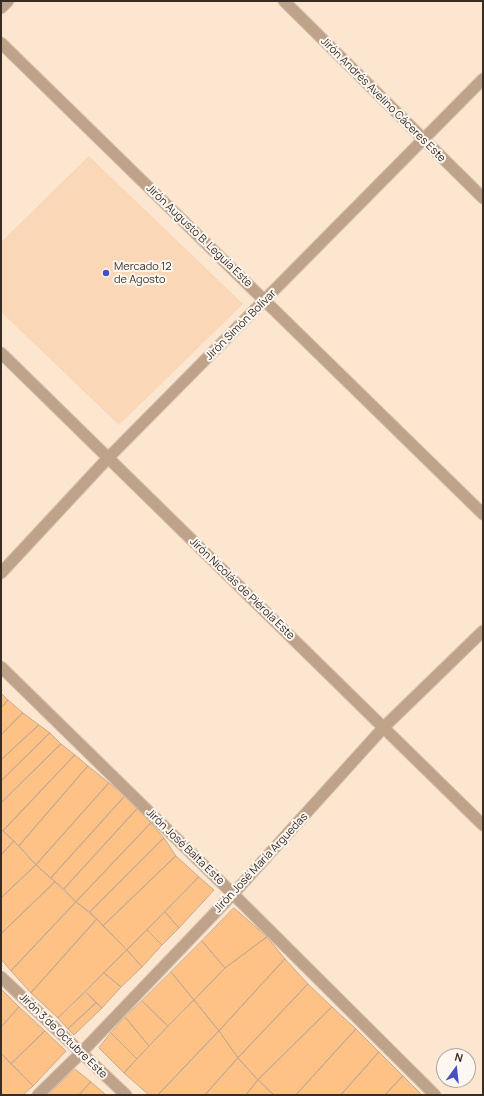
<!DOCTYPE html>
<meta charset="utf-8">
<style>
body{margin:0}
#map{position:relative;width:484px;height:1096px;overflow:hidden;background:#fde6d0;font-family:Manrope,sans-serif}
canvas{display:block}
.frame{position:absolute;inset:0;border:2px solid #382d23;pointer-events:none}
.north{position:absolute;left:436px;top:1048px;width:40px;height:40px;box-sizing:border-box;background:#fdf7f1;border:1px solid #aea69f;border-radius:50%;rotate:15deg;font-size:11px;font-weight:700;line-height:16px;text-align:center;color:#382d23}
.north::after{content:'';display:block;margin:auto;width:14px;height:18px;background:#484fc4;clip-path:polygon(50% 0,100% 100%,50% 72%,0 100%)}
</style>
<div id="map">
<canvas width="484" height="1096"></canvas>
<div class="frame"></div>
<div class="north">N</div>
</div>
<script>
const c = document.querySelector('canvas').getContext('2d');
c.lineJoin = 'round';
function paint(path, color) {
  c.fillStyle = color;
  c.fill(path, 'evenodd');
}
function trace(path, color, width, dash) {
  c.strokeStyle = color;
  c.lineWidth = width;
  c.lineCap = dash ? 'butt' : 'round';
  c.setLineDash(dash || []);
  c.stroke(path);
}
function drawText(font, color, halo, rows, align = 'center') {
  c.font = font + ' Manrope,sans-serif';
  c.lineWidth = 4;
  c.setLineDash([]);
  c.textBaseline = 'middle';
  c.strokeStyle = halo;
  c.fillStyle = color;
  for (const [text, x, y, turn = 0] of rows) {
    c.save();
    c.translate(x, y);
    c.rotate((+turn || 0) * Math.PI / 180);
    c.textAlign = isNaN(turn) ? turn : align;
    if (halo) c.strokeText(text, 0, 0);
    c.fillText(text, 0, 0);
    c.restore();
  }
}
paint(new Path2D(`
 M89,156L243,304L119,425L1,312V242Z`), '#fad7b6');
const building = new Path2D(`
 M1,693L8,700L1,708Z
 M8,700L23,713L1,735V708Z
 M23,713L39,725L1,760V735Z
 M39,725L50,733L1,781V760Z
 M50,733L61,744L1,803V781Z
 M61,744L75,755L3,831L1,829V803Z
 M75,755L88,766L19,846L3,831Z
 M88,766L109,783L36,865L19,846Z
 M109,783L125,796L51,878L36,865Z
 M125,796L137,809L64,889L51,878Z
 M137,809L151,823L76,902L64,889Z
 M151,823L164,838L90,912L76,902Z
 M1,829L14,841L1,855Z
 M164,838L176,856L103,926L90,912Z
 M14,841L36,865L1,898V855Z
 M176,856L199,877L127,950L103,926Z
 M36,865L55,882L1,934V898Z
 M199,877L214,890L179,928L165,912Z
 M55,882L76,902L11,971L1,959V934Z
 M76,902L97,919L31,993L11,971Z
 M234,908L267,937L225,968L202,941Z
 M165,912L179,928L162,945L147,930Z
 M97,919L127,950L58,1018L31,993Z
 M147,930L162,945L142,967L127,950Z
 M267,937L285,959L219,1031L194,1000L225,968Z
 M202,941L225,968L194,1000L171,972Z
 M127,950L142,967L121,987L104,973Z
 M285,959L308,984L238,1058L219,1031Z
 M171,972L194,1000L168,1026L142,1001Z
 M104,973L121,987L102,1008L86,992Z
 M308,984L332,1007L258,1080L238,1058Z
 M1,989L19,1007L1,1027Z
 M86,992L96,1003L68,1029L58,1018Z
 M194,1000L219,1031L158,1095H149L124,1073Z
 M142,1001L168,1026L149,1046L125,1017Z
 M96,1003L102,1008L74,1035L68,1029Z
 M19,1007L45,1031L11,1064L1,1053V1028Z
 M332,1007L356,1029L296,1095H274L258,1080Z
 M125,1017L149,1046L137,1059L111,1033Z
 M356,1029L379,1052L341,1095H296Z
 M45,1031L66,1051L33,1086L11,1064Z
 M219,1031L238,1058L205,1095H158Z
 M111,1033L137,1059L124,1073L99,1048Z
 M379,1052L403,1076L385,1095H341Z
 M1,1053L33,1086L23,1095H1Z
 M238,1058L258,1080L246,1095H205Z
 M75,1069L91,1082L79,1095H48Z
 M403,1076L422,1095H385Z
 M258,1080L274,1095H246Z
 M91,1082L106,1095H79Z`);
paint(building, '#fec186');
trace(building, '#c5aa90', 1);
const minor = new Path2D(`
 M284,1L483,198
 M1,8L8,1
 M1,43L483,514
 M1,353L483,825
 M1,573L108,458L483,79
 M1,667L233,894L435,1095
 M1,977L126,1095
 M38,1095L80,1054L233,894L384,727L483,631`);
trace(minor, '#d6c1ad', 13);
trace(minor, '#bea38a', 11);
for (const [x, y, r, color] of [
 [106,273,4,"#484fc4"]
]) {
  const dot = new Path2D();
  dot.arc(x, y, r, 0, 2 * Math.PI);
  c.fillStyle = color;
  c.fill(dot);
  trace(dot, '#fdf7f1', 1.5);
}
drawText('11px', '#382d23', '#fdf7f1', [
 ["Jirón Andrés Avelino Cáceres Este",383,100,45],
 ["Jirón Augusto B. Leguía Este",199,236,44],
 ["Jirón Simón Bolívar",241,325,-45],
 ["Jirón Nicolás de Piérola Este",242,589,44],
 ["Jirón José Balta Este",185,847,44],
 ["Jirón José María Arguedas",261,863,-47],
 ["Jirón 3 de Octubre Este",63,1036,44]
]);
drawText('11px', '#382d23', '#fdf7f1', [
 ["Mercado 12",114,267],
 ["de Agosto",114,280]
], 'left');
</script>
